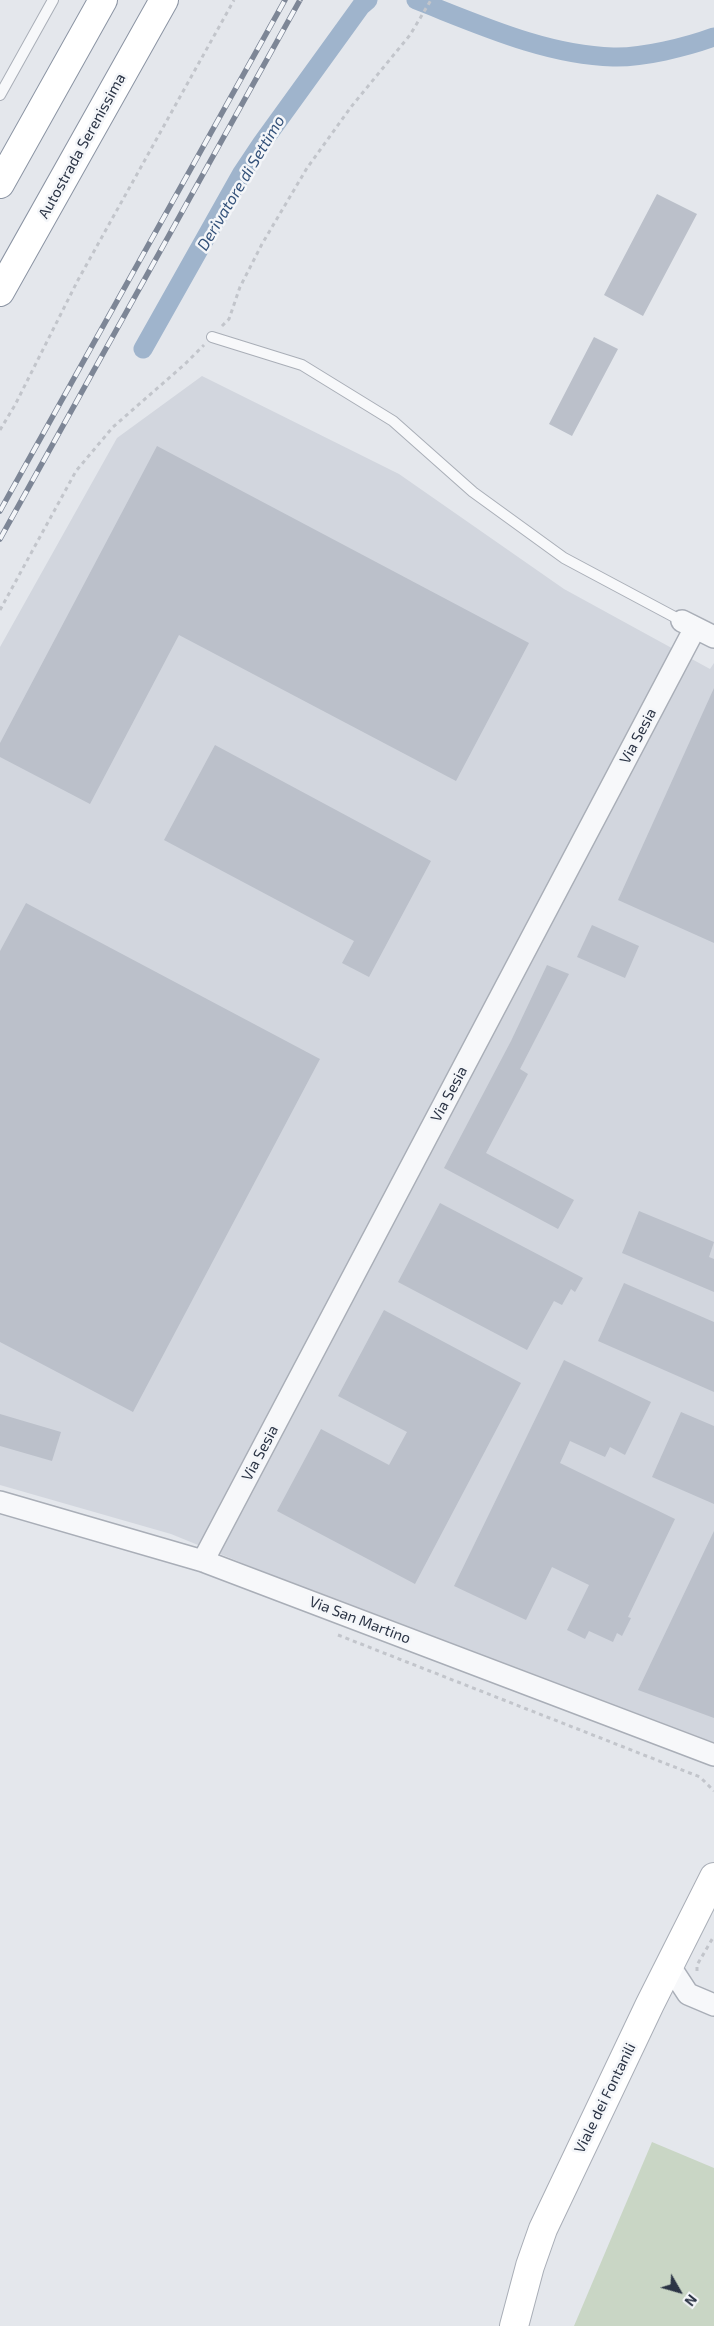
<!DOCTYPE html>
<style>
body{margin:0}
#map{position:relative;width:714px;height:2326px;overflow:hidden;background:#e4e7ec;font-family:"Exo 2",sans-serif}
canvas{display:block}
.north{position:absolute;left:654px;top:2266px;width:50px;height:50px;-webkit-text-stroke:4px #f4f6f9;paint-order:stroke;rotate:128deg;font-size:14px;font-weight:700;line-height:20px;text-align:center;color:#2b3445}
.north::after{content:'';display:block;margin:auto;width:18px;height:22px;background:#2b3445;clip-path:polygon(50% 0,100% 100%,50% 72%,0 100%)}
</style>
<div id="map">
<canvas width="714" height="2326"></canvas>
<div class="north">N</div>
</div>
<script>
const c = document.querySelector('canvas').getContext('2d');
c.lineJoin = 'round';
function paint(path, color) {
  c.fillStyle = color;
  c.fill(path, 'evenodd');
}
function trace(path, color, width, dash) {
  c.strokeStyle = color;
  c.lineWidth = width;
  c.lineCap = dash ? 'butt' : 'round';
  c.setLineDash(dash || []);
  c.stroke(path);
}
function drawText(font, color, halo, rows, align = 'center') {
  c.font = font + ' "Exo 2",sans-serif';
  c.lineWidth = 5;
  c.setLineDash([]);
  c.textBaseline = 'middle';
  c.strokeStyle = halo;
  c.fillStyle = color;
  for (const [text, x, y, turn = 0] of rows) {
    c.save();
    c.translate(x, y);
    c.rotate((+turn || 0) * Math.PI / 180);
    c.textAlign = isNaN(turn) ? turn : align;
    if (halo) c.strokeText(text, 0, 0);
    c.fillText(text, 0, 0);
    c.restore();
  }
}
paint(new Path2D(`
 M202,376L399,474L564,589L710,669L714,663V1755L171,1534L0,1485V647L117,438Z`), '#d2d6de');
paint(new Path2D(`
 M652,2142L714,2168V2326H574Z`), '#c9d6c5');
trace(new Path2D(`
 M416,0C478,24 545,55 613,57C642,58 687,47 714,37
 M143,349L242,173L262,143L361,6L368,0`), '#9fb4cc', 19);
paint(new Path2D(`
 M657,194L697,214L643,316L604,295Z
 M594,337L618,349L572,436L549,424Z
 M157,446L529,643L456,781L179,635L90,804L0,757V743Z
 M714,688V943L618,900Z
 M215,745L431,861L369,977L342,963L354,941L164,840Z
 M26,903L320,1059L133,1412L0,1342V951Z
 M592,925L639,946L625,978L577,957Z
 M547,965L569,974L520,1069L528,1074L486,1153L574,1200L558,1229L444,1168L511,1041Z
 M440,1203L583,1278L575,1292L571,1289L562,1305L554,1301L527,1350L398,1282Z
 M639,1211L714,1242L709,1257L714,1259V1292L622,1253Z
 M624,1283L714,1322V1392L598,1341Z
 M384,1310L521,1383L415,1584L277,1511L321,1429L389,1465L407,1432L338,1396Z
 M564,1360L651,1402L625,1455L610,1447L605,1457L570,1441L560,1463L675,1519L628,1617L631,1618L622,1636L617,1633L613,1642L589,1631L585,1639L567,1630L589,1585L552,1567L526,1620L454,1586Z
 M681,1412L714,1426V1504L652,1477Z
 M0,1414L61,1432L52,1461L0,1446Z
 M714,1531V1718L638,1690Z`), '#bbc0ca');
const service = new Path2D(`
 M0,95L53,0
 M212,337L302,365L393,421L473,492L564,558L682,621`);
const minor = new Path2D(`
 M682,621L714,637
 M0,1502L203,1561L714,1755
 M203,1561L695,628
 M669,1965L688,1994L714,2005`);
const secondary = new Path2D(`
 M514,2326L530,2266L543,2229L650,2004L714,1877`);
const motorway = new Path2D(`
 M0,184L103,0
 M0,292L164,0`);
trace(service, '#a9aeb7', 12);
trace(minor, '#a9aeb7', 24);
trace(secondary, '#a9aeb7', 30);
trace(motorway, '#8b94a3', 30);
trace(new Path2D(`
 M222,326L229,319L240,287L262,244L307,168L351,107L410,35L431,0
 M0,430L15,405L78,280L234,0
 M0,610L76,471L113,427L185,364L204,345
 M338,1635L700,1777L714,1791
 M697,1971V1965L714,1936`), '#c2c5cb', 3, [4, 4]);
trace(service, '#f7f8fa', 10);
trace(minor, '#f7f8fa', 21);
trace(secondary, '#fff', 28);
trace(motorway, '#fff', 28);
const rail = new Path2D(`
 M0,511L285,0
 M0,539L300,0`);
trace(rail, '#7d8696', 5.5);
trace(rail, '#f4f6f9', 4, [11]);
drawText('15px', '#2b3445', '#f4f6f9', [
 ["Autostrada Serenissima",82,146,-61],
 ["Via Sesia",638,736,-62],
 ["Via Sesia",449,1094,-62],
 ["Via Sesia",260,1453,-62],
 ["Via San Martino",360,1620,21],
 ["Viale dei Fontanili",605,2098,-64]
]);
drawText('italic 16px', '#34527a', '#f4f6f9', [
 ["Derivatore di Settimo",241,183,-59]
]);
</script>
